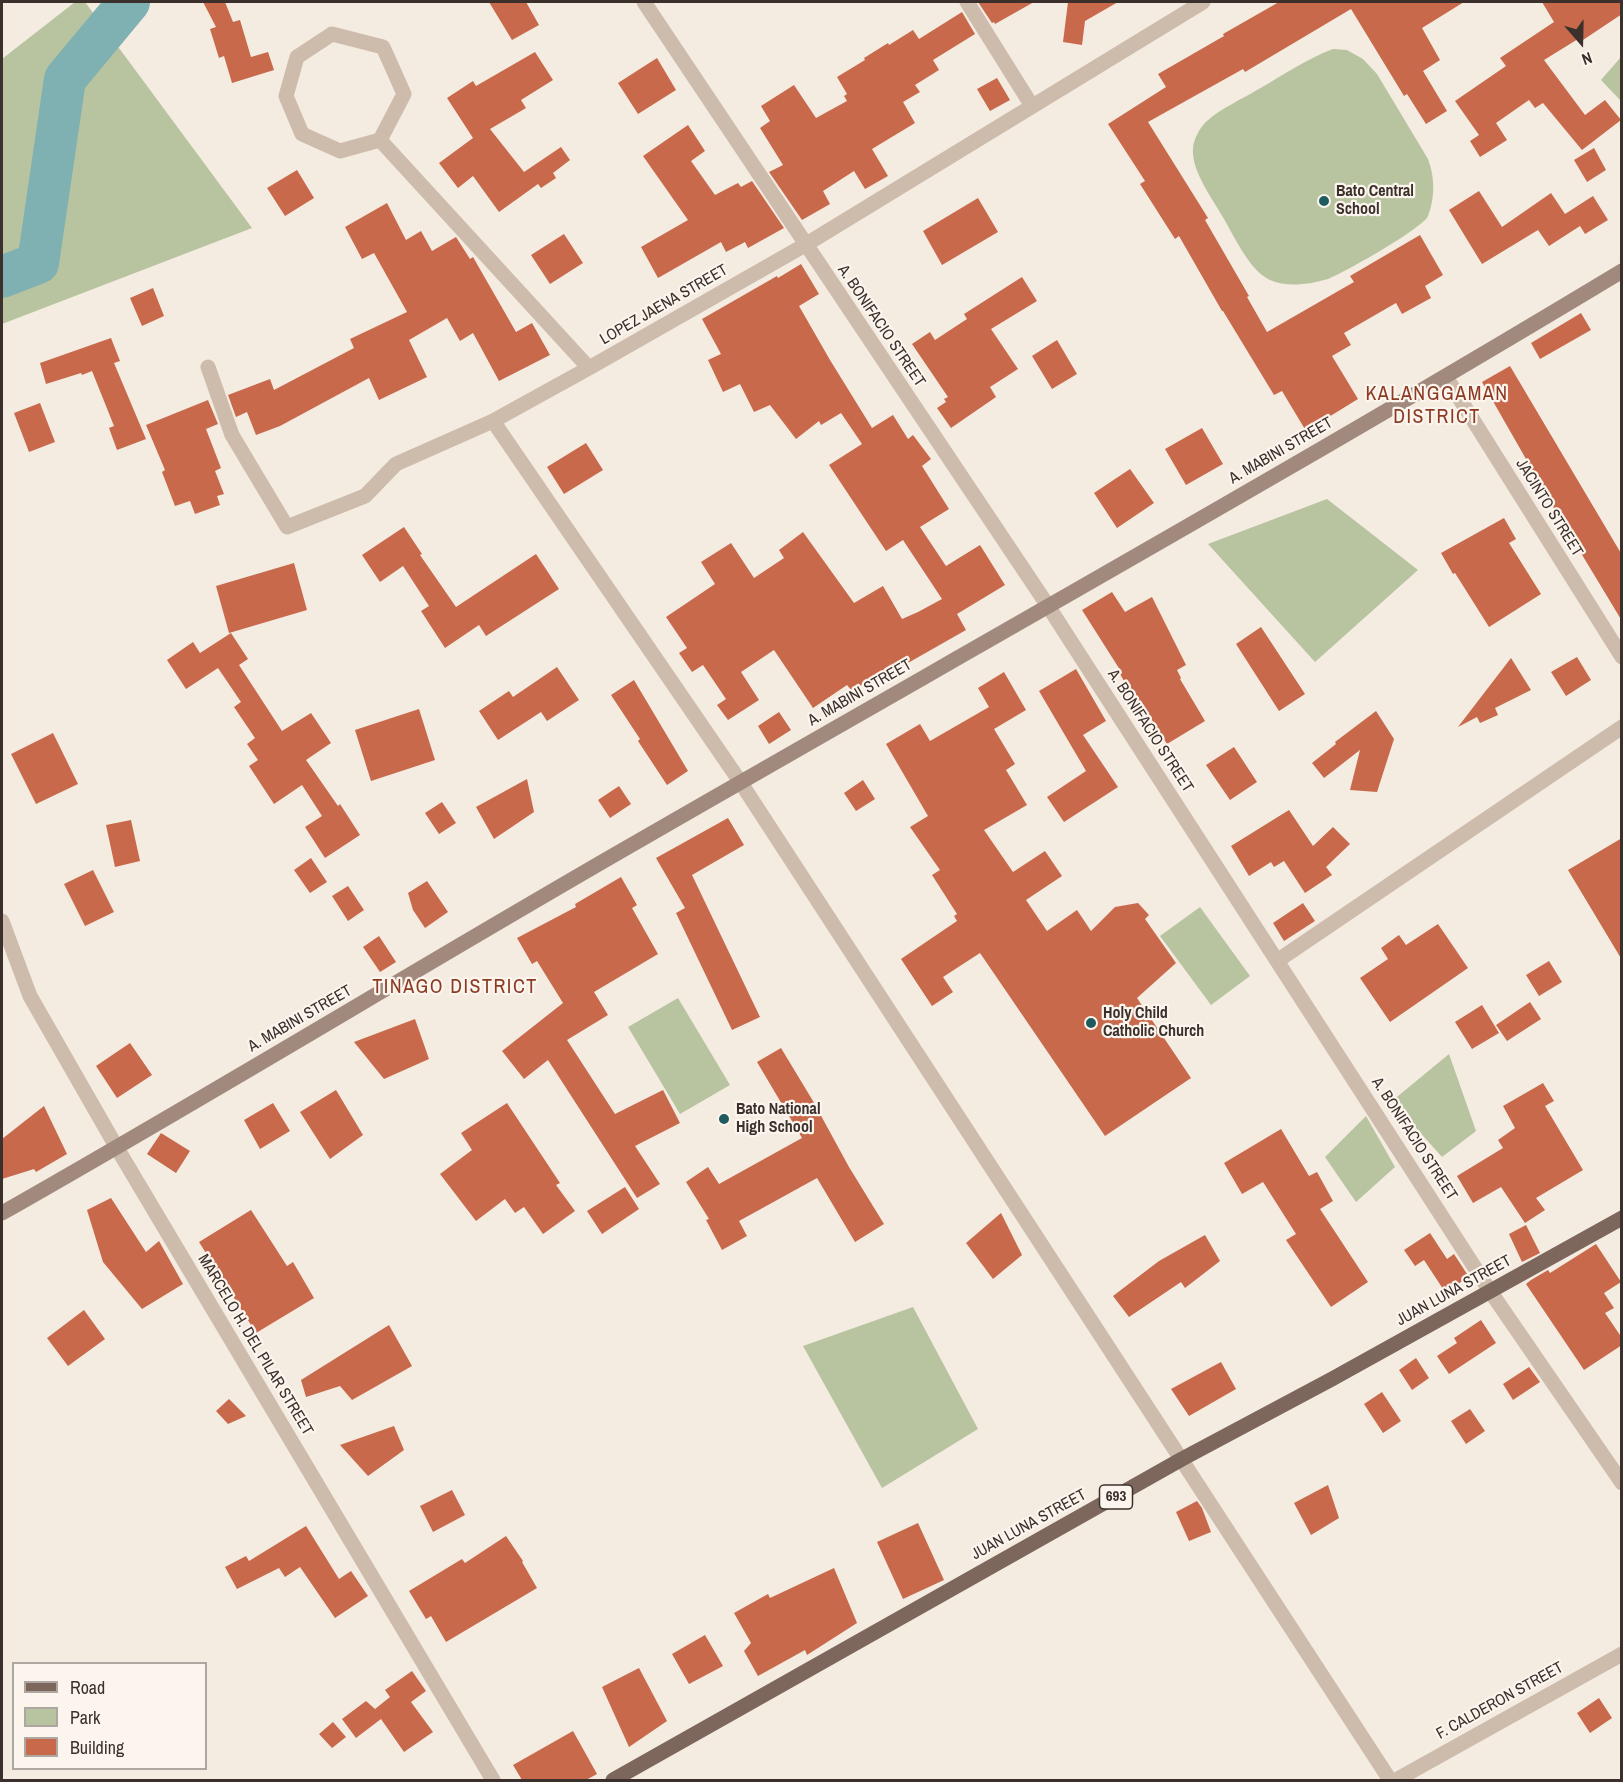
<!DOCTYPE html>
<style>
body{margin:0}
#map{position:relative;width:1623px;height:1782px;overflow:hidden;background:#f4ebe1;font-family:"Archivo Narrow",sans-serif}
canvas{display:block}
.frame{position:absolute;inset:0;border:3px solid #3b302b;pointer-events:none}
.legend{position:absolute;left:12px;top:1662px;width:195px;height:108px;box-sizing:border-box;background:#fbf5ee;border:2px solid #aea6a0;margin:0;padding:8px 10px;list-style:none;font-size:18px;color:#3b302b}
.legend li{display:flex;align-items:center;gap:12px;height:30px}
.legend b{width:30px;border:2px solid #aea6a0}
.north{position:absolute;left:1551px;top:12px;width:60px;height:60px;-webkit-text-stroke:4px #fbf5ee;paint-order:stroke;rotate:160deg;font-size:16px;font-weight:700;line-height:24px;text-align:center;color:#3b302b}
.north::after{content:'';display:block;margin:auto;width:21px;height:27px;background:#3b302b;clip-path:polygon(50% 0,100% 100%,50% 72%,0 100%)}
</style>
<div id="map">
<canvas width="1623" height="1782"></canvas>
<div class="frame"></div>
<ul class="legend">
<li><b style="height:8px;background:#7d675c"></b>Road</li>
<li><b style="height:16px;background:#b8c4a0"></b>Park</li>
<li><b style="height:16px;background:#c8694b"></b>Building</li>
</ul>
<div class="north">N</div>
</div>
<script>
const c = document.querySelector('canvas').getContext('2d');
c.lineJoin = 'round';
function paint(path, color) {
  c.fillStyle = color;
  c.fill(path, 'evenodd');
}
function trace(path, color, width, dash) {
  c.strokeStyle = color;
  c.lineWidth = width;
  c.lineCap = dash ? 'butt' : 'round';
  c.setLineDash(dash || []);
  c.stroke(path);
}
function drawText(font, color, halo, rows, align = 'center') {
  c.font = font + ' "Archivo Narrow",sans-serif';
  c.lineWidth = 4.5;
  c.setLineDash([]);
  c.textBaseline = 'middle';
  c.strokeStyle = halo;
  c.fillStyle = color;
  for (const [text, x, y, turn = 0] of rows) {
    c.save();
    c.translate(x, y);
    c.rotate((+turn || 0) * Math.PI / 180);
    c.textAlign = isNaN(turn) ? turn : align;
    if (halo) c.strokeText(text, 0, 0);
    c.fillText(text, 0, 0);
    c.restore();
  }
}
paint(new Path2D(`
 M75,2H85L252,228L2,324V59Z
 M1333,49L1347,50L1363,59L1377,74L1428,159C1435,177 1435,198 1428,216C1423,228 1342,274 1328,279C1311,284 1287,288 1270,280C1250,271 1235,238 1224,219C1214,201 1191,171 1193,149C1193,140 1200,127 1207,121C1220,109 1242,99 1257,90C1282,76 1306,59 1333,49Z
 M1621,57V101L1601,80Z
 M1327,499L1418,570L1315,662L1208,544Z
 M1200,907L1250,976L1211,1005L1160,936Z
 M678,998L730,1085L680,1114L628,1027Z
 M1449,1054L1476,1131L1442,1157L1392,1101Z
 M1366,1116L1395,1167L1356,1202L1325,1157Z
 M913,1307L978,1429L882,1488L803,1346Z`), '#b8c4a0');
trace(new Path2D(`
 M2,277L38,263L65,79L129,2`), '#7fb0b2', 42);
paint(new Path2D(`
 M203,2H225L233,22L240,20L251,57L268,52L274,70L232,83L224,56L219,58L210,29L216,27Z
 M489,2H526L539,25L512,40Z
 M978,2H1034L995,24L994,22L992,23Z
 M1068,2H1118L1085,21L1082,45L1063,42Z
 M1279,2H1464L1422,28L1440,60L1423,71L1447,111L1426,124L1407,94L1404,96L1351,9L1245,72L1243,69L1148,122L1208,218L1205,220L1249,296L1247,297L1267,332L1354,282L1350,276L1420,235L1443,275L1425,286L1431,298L1402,314L1396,303L1344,333L1351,345L1332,356L1358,399L1306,431L1282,391L1274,395L1223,311H1222L1179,236L1175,239L1140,184L1145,181L1108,124L1166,87L1158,74L1224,36L1223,34Z
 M1542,2H1622V14L1580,42L1578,39L1544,60L1585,115L1605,100L1621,120L1582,150L1543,103L1535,108L1529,100L1496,123L1507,140L1480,157L1470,141L1479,135L1455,101L1506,66L1500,58L1554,22Z
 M962,12L975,34L933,60L939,70L915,85L920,92L903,102L915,123L872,149L888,176L865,189L854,171L823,191L830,204L802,220L769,172L783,165L760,128L770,121L761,106L794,85L816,118L847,101L844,96L847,94L837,77L865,60L864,58L888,43L889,45L913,30L919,39Z
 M535,52L553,80L521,100L526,108L490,129L524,172L561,147L570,160L553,173L556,178L541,188L538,184L499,212L473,176L458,188L439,163L473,138L447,98L473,81L476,86Z
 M657,58L676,90L638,114L618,83Z
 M997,78L1010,100L990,111L977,89Z
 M688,125L705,151L691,161L715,195L738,183L741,187L752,181L784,228L748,248L745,242L726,252L721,242L658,278L641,247L688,220L643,156Z
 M1594,148L1606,170L1587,182L1574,160Z
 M297,170L314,198L285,216L267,188Z
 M1479,191L1502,227L1551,193L1565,214L1593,196L1608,220L1585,234L1580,226L1549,246L1538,230L1482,264L1449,210Z
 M978,198L998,232L942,265L923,231Z
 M387,203L406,240L421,231L432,251L456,237L470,259L473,257L516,332L532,323L550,355L499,381L473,333L460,341L447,318L409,340L427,377L379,400L369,378L280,426L256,435L247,412L236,417L228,395L270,379L274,390L354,348L350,339L407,312L374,253L362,259L345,227Z
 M564,234L583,263L550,284L531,255Z
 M801,264L819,294L799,306L830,360L872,428L893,415L908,439L913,435L931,459L922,466L949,509L920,527L946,566L980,545L1005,585L957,614L966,630L878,680L876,676L852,691L847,685L813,708L774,650L741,672L759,700L728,720L717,705L726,699L703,665L692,672L679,653L687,648L666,617L715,584L701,562L731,543L754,578L784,558L779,550L803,532L854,603L883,586L902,619L918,612L942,599L903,540L886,551L829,465L862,444L841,413L821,425L819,421L796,439L770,405L754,412L740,384L723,392L708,360L721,354L702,319L777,276L778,278Z
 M1022,277L1037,301L991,329L1018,369L990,387L996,397L951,428L937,408L946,402L944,399L948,397L912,344L930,332L935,340L967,319L964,314Z
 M153,288L164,316L142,326L130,298Z
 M1581,313L1591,330L1540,359L1531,343Z
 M111,338L120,361L114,363L146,439L117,450L109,428L114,426L92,371L82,375L81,373L46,384L40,363Z
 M1057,340L1077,374L1052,389L1032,356Z
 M1510,366L1622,555V621L1529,467L1530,466L1482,382Z
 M208,400L218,424L206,429L221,468L215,471L224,494L217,496L220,505L195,514L190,501L175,506L162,472L165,470L146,425Z
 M40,403L55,442L29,452L14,413Z
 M1202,428L1223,464L1186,485L1165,449Z
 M586,443L603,470L564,494L547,467Z
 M1130,469L1154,503L1117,528L1094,493Z
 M1504,518L1516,539L1509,543L1541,594L1489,627L1455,573L1453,574L1441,553Z
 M404,527L422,554L420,555L456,607L536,554L559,589L486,636L479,625L445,648L421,611L429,606L403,566L380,582L362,555Z
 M294,563L307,610L229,633L216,586Z
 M1112,592L1125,612L1152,597L1186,665L1177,670L1181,678L1180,679L1205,721L1167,744L1140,701L1137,703L1120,674L1122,673L1082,610Z
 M1261,627L1305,694L1279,711L1236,644Z
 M231,633L248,659L239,665L282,731L311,713L331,743L306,760L338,806L340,804L360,835L325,858L305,827L322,816L302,785L274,804L249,766L258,760L247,744L255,738L234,707L241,702L218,668L186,689L167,660L193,642L200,653Z
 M1577,657L1591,680L1566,696L1551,672Z
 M1511,658L1531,690L1495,708L1498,715L1480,723L1477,717L1458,727Z
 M557,667L579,700L547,721L541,712L498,740L479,711L509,691L513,697Z
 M1076,669L1106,721L1083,735L1118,787L1064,822L1047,797L1086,771L1039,691Z
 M1004,672L1026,710L994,729L1015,764L1006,770L1027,805L984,830L1013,872L1045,851L1062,876L1026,900L1047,931L1077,910L1091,931L1115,907L1138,903L1149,915L1145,919L1176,963L1137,998L1191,1078L1105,1136L980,953L943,977L953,992L932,1006L901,959L957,921L954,916L957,914L932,875L940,870L910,827L928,816L886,744L920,724L930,741L989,707L978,688Z
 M634,680L688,771L667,785L638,741L640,739L611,695Z
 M419,709L435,760L371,781L355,730Z
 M1376,711L1394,739L1377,792L1350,790L1360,750L1324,778L1312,763L1336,744L1335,742Z
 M779,712L791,730L769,744L758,726Z
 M53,733L78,784L36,804L11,754Z
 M1234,747L1257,782L1230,800L1206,765Z
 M527,779L534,812L494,839L476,807Z
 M863,780L875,799L856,811L844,793Z
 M619,786L631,804L610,818L598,800Z
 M442,802L456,823L439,834L425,813Z
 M1289,810L1313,846L1333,827L1350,844L1326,867L1332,875L1305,893L1284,861L1274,867L1271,862L1249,876L1231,846Z
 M728,818L744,845L692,875L760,1017L732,1030L676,913L685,908L656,858Z
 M131,820L140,861L115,867L106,825Z
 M1622,838V960L1568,870Z
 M311,858L327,882L310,893L294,870Z
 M93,870L114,912L85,926L64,884Z
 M621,877L637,905L632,908L658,954L594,992L608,1015L567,1040L615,1114L663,1090L680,1123L635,1146L660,1184L637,1198L548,1060L524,1079L502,1051L563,1003L537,961L532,964L517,938L576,907L575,904Z
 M427,881L448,912L425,928L413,910L408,893Z
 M348,886L364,910L348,921L332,896Z
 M1303,903L1315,921L1284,941L1273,923Z
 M1438,924L1468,968L1390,1022L1360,978L1388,959L1381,948L1399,935L1406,945Z
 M379,936L396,962L380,972L363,947Z
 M1549,961L1562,982L1539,996L1526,975Z
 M1530,1002L1541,1019L1507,1041L1496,1025Z
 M1482,1005L1499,1033L1472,1049L1455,1022Z
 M415,1019L429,1059L384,1079L354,1042Z
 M130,1043L152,1075L117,1098L96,1066Z
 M781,1048L813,1101L849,1167L884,1224L855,1242L817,1178L739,1221L747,1236L722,1250L706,1220L709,1219L686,1182L708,1167L719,1184L802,1138L757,1062Z
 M1543,1083L1554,1101L1545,1106L1583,1170L1536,1198L1545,1210L1525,1223L1501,1187L1473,1203L1457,1176L1503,1148L1498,1140L1515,1128L1503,1106Z
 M336,1090L363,1135L330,1159L300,1112Z
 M273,1103L290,1131L260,1149L244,1120Z
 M507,1103L560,1183L556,1185L575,1211L543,1234L524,1207L515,1213L505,1199L476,1221L440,1174L472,1150L461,1133Z
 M44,1106L67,1154L36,1172L34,1169L2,1179V1139Z
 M1281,1129L1309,1176L1317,1172L1333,1201L1320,1209L1368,1282L1331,1307L1286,1240L1296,1234L1263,1182L1242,1194L1224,1163Z
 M161,1133L190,1151L176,1173L147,1154Z
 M625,1187L639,1209L602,1234L587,1211Z
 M111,1198L146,1252L159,1241L183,1284L142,1309L103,1262L87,1210Z
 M251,1210L287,1266L293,1262L314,1298L256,1333L199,1242Z
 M1001,1213L1022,1255L993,1279L966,1243Z
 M1526,1225L1540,1253L1522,1262L1509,1234Z
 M1430,1233L1447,1259L1454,1254L1469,1277L1445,1292L1424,1260L1415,1266L1404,1250Z
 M1205,1235L1220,1261L1185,1288L1181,1282L1129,1317L1113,1296L1159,1261Z
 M1596,1244L1621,1282L1604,1293L1614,1308L1605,1313L1622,1338V1345L1584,1370L1526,1284L1531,1280L1548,1270L1550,1273Z
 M84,1310L105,1339L68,1366L47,1338Z
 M1481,1320L1496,1343L1449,1374L1437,1356L1457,1343L1454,1338Z
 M389,1325L412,1366L352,1400L340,1386L306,1397L301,1380Z
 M1416,1358L1429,1378L1412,1390L1399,1370Z
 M1221,1362L1236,1389L1189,1416L1171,1389Z
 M1529,1367L1540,1382L1513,1400L1503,1384Z
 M1382,1392L1401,1421L1383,1433L1364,1404Z
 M229,1399L246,1416L228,1424L216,1411Z
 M1470,1409L1485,1431L1466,1444L1451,1421Z
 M394,1426L404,1450L368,1476L340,1445Z
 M1328,1485L1339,1518L1311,1535L1294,1503Z
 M452,1490L465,1515L433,1532L420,1506Z
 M1197,1501L1202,1508L1211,1532L1189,1541L1176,1512Z
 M918,1523L944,1580L903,1599L877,1542Z
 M306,1526L339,1579L351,1571L368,1596L335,1618L300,1567L285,1577L279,1568L237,1589L225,1567L246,1556L249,1561Z
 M506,1536L523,1561L522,1562L537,1588L446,1642L431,1616L426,1619L409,1591L462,1559L465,1563Z
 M834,1568L857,1623L807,1655L805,1650L758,1676L744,1651L751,1643L734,1613L768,1594L770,1598Z
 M705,1635L723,1666L689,1684L672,1654Z
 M639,1668L667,1721L629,1747L602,1687Z
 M412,1671L426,1691L411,1702L433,1732L404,1752L381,1719L356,1738L342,1719L366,1701L375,1709L390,1697L385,1690Z
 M1599,1698L1612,1718L1590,1733L1577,1713Z
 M333,1722L346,1737L332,1748L319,1734Z
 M573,1731L597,1774L586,1780H522L513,1765Z`), '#c8694b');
trace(new Path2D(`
 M644,2L1048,606L1490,1291L1622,1483
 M967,2L1032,106
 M332,34L383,47L404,94L380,140L340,151L302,134L286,96L297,57Z
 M380,140L589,368
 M208,367L232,435L287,527L365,496L396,464L493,421L589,368L805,245L1203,2
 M1446,377L1622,657
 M493,421L741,783L1390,1780
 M2,921L30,996L117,1148L493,1780
 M1277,961L1622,727
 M1396,1780L1622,1654`), '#cdbbac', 15);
trace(new Path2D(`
 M2,1213C212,1094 418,968 628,847C959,656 1294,469 1622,271`), '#a18a7d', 15);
trace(new Path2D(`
 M613,1780L1182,1459L1332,1379L1622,1218`), '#7d675c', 15);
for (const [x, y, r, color] of [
 [1324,201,6,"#1f5a5e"],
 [1091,1023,6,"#1f5a5e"],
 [724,1119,6,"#1f5a5e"]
]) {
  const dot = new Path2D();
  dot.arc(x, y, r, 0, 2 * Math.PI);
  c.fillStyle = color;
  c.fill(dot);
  trace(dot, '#fbf5ee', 2);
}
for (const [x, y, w] of [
 [1116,1497,33]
]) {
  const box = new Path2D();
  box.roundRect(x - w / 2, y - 12, w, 24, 4.5);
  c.fillStyle = '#fbf5ee';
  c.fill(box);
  trace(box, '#3b302b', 1.5);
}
drawText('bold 15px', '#3b302b', null, [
 ["693",1116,1497]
]);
drawText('bold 16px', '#3b302b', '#fbf5ee', [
 ["Bato Central",1336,192],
 ["School",1336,210],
 ["Holy Child",1103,1014],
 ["Catholic Church",1103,1032],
 ["Bato National",736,1110],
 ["High School",736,1128]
], 'left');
drawText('16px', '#3b302b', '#fbf5ee', [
 ["LOPEZ JAENA STREET",664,305,-30],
 ["A. BONIFACIO STREET",881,326,56],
 ["A. MABINI STREET",1281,451,-30],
 ["JACINTO STREET",1549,508,58],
 ["A. MABINI STREET",860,693,-30],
 ["A. BONIFACIO STREET",1150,731,57],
 ["A. MABINI STREET",300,1019,-30],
 ["A. BONIFACIO STREET",1414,1139,57],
 ["JUAN LUNA STREET",1454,1291,-29],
 ["MARCELO H. DEL PILAR STREET",255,1345,59],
 ["JUAN LUNA STREET",1029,1525,-29],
 ["F. CALDERON STREET",1500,1701,-29]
]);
c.letterSpacing = '1.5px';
drawText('20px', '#8c3b22', '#fbf5ee', [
 ["KALANGGAMAN",1437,395],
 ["DISTRICT",1437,418],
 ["TINAGO DISTRICT",455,988]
]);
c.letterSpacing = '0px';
</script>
